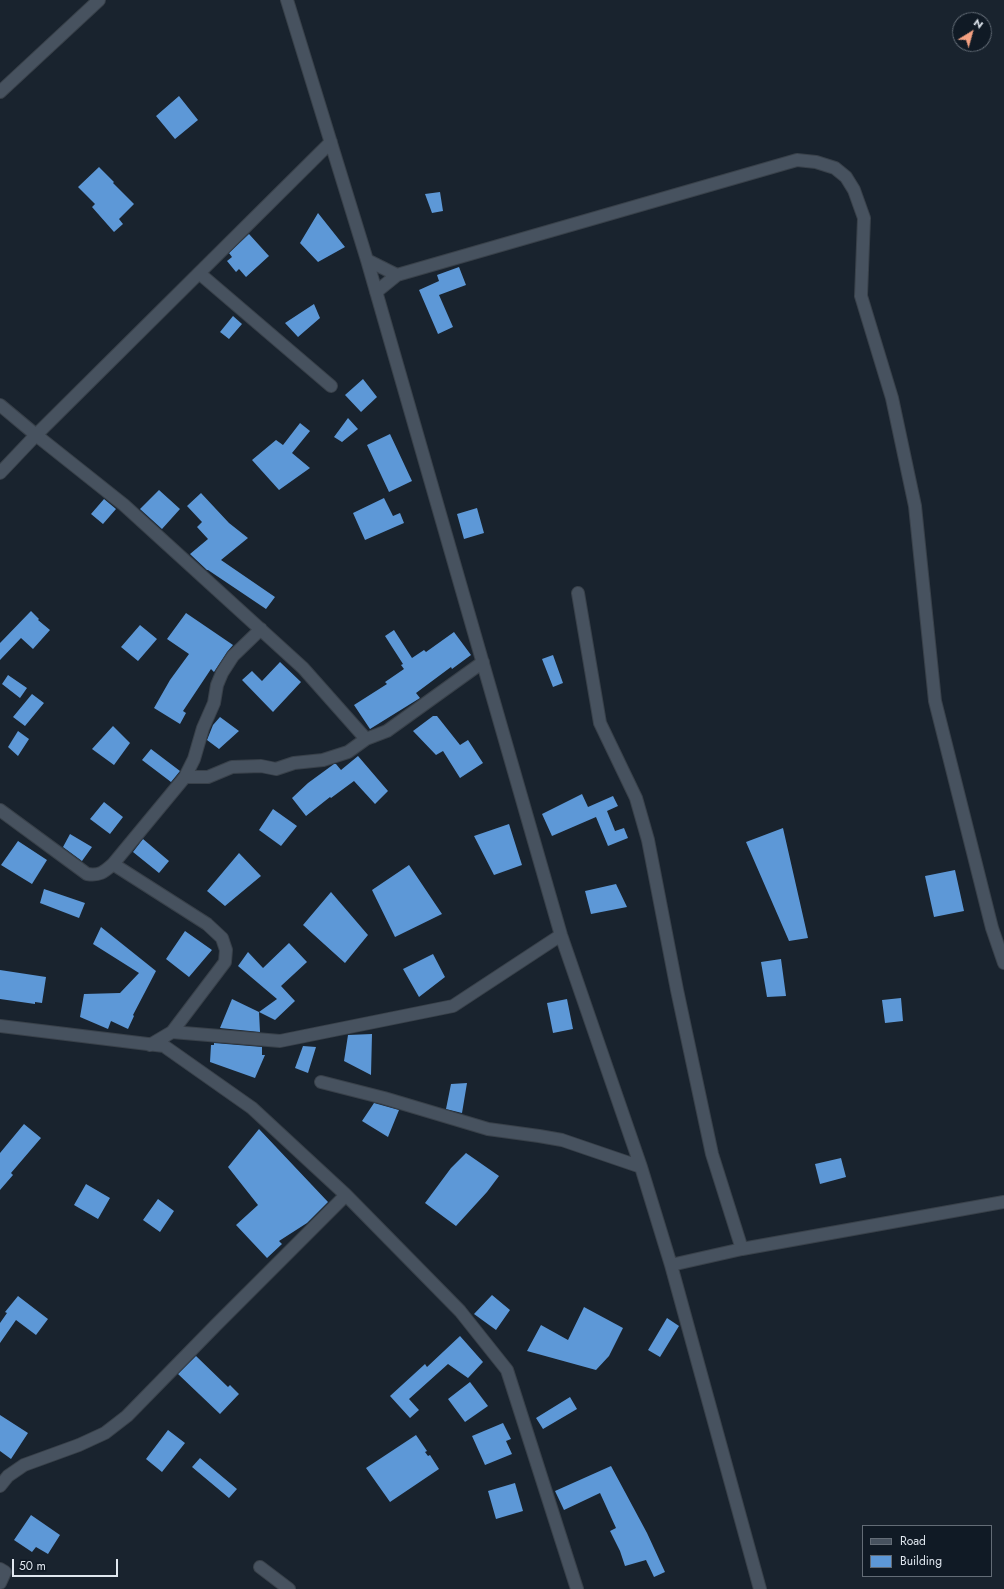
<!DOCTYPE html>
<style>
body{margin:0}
#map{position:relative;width:1004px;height:1589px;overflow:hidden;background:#19232e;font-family:Jost,sans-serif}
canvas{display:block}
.legend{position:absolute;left:862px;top:1525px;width:130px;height:52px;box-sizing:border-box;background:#101a25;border:1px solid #636c76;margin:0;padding:5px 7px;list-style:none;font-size:12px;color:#e0e7ef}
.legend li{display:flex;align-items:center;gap:8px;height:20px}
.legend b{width:20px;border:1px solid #636c76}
.north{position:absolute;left:952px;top:12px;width:40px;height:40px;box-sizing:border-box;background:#101a25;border:1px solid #636c76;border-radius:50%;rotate:37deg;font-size:11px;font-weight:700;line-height:16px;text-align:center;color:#e0e7ef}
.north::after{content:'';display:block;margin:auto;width:14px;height:18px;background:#f3a081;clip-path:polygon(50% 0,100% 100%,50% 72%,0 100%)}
.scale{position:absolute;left:12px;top:1559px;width:106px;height:18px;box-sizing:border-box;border:2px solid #e0e7ef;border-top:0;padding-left:5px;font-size:12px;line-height:14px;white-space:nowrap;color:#e0e7ef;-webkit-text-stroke:3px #101a25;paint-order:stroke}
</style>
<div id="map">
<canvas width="1004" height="1589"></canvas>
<ul class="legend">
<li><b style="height:5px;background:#47525f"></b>Road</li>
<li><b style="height:11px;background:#5d98d7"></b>Building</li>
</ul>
<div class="north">N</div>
<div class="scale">50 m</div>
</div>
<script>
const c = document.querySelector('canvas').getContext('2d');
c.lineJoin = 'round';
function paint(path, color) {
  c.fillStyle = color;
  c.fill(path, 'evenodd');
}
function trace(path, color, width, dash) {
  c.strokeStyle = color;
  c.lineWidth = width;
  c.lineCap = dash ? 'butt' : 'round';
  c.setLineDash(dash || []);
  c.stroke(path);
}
paint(new Path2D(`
 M179,96L198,120L175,139L156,116Z
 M99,167L114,182L113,183L134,204L119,219L123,224L114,232L92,207L95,204L78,187Z
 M440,192L443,211L432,213L425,194Z
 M318,213L345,247L318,262L300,243Z
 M249,234L269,256L246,277L239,269L236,272L227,261L232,257L229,253Z
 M459,267L466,285L439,295L453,327L438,334L419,290L439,281L437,275Z
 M314,304L320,318L298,337L285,323Z
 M233,316L242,324L229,339L220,332Z
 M363,379L377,397L361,412L345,395Z
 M348,418L358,429L342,442L334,437Z
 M300,423L310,431L292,453L310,468L279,490L252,460L276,440L283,445Z
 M390,434L412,481L389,492L367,445Z
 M159,490L180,509L162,529L140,509Z
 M201,493L229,523L248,538L221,560L275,597L266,609L208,570H207L190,554L208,539L197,527L202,522L187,506Z
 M384,498L393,516L400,513L404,523L365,540L353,513Z
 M104,499L116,509L103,524L91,514Z
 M477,508L484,533L464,539L457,514Z
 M31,611L39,619L38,620L50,630L33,649L21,638L0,660V643Z
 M186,613L233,645L227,652L214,672L211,669L183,711L186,713L180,724L154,708L170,680L189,654L167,639Z
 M140,625L157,639L138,661L121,647Z
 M394,630L412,658L424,650L426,652L454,632L471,655L452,669L451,667L416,693L420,698L370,729L354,705L387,684L385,682L404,669L401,665L403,664L385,636Z
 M553,655L563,683L553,687L542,659Z
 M280,662L301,682L273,712L242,680L252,671L262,681Z
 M8,675L27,688L20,698L2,684Z
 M32,694L44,703L25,726L13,717Z
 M433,716H437L460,745L468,740L483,763L460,778L443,751L436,755L413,731Z
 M220,717L239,731L219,749L207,740L213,725Z
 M113,726L130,743L114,765L92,749Z
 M18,731L29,739L18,756L8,747Z
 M151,749L180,771L171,782L142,760Z
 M358,756L388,791L375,804L354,781L331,798L330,797L306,816L292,798L308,783L334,764H336L341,770Z
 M582,794L588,807L613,796L618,806L607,811L615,831L624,828L628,838L608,846L596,817L552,836L542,814Z
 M104,802L123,817L110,834L90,819Z
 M273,809L297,826L281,846L259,830Z
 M509,824L522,865L494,875L474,836Z
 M783,828L808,938L789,941L746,842Z
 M70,834L92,847L82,861L63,847Z
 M143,839L169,861L159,873L133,852Z
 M18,841L47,860L32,884L1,865Z
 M239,853L261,876L225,906L207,891Z
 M409,865L442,914L395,937L372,890Z
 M955,870L964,911L934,917L925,876Z
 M616,884L627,907L591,914L585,891Z
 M44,889L85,903L79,918L40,903Z
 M331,892L368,935L345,963L303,925Z
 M101,927L156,971L133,1015L134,1016L128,1029L111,1021L108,1029L80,1017L84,994L120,993L139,973L93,944Z
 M185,931L212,950L189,977L166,959Z
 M289,943L307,962L281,986L295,1001L275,1020L259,1012L277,999L238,966L248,952L263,968Z
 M433,954L445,977L419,997L403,969Z
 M781,959L786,996L767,997L761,962Z
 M0,970L46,977L42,1003L35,1002V1004L0,999Z
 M901,998L903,1021L885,1023L882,1000Z
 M232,999L259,1012L260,1032L220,1028Z
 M567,999L573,1029L553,1033L547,1003Z
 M372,1034L371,1075L344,1061L348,1035Z
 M214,1043L262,1047V1055H265L255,1078L210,1062L211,1045H214Z
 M303,1046L316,1047L308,1073L295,1068Z
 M467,1083L462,1113L446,1109L451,1084Z
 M374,1103L399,1110L388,1137L362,1121Z
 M24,1124L41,1138L11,1173L13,1175L0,1190V1153Z
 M259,1129L328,1202L307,1223L279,1241L282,1244L267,1258L236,1225L258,1205L228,1167Z
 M466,1153L499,1176L487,1192L456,1226L425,1203L451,1168Z
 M841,1158L846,1177L820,1184L815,1164Z
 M86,1184L110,1198L98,1219L74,1205Z
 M158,1199L174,1211L160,1232L143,1220Z
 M492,1295L510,1310L496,1330L474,1314Z
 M18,1296L48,1319L36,1335L16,1320L0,1343V1323L7,1313L5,1312Z
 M584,1307L623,1328L609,1356L596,1370L527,1351L541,1325L568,1340Z
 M667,1318L679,1326L660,1357L648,1350Z
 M460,1336L483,1362L468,1378L448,1364L409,1399L419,1410L410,1418L390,1396L425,1364L427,1367Z
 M196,1356L228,1387L230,1385L239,1394L220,1414L178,1374Z
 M470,1382L488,1406L465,1422L448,1399Z
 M570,1397L577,1409L543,1429L536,1418Z
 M0,1415L28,1433L11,1459L0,1451Z
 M503,1423L511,1439L506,1441L512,1454L485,1465L472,1436Z
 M168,1430L185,1443L162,1472L146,1459Z
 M416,1435L427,1451L425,1452L428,1456L430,1455L439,1469L390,1502L366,1468Z
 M200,1458L237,1489L229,1498L192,1467Z
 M611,1466L647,1533L665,1572L654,1577L646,1560L625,1566L620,1551L610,1531L616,1528L600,1493L564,1510L555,1491Z
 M515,1483L523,1511L496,1519L488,1491Z
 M31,1515L60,1535L48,1554L36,1547L32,1552L14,1540Z`), '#5d98d7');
const minor = new Path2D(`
 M287,0L367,260L561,935L641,1167L671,1265L760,1589
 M0,92L99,0
 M367,260L397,275
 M199,273L331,386
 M376,292L397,275L797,160L816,162L835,168L846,177L854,190L864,218L861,296L892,398L915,506L935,701L992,928L1004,963
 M0,405L36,435L124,505L303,668L366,739L387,731L483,662
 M0,473L36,435L331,142
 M578,593L600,723L636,798L648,840L677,990L712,1154L742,1249
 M185,777H208L232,767L261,766L276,769L294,763L323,760L348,752L366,739
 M0,810L87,874C100,876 104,872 113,864L185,777L194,759L203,728L214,703L217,685L222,673L233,656L261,629
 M113,864L207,924L222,938L226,950L225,962L172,1032
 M0,1026L164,1046L252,1108L346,1195L460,1311L507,1370L577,1589
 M150,1045L172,1032L280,1041L453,1006L561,935
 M321,1082L384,1098L488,1129L539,1136L562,1140L641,1167
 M671,1265L742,1249L1004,1202
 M0,1486L8,1476L24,1465L79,1445L105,1433L127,1416L215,1326L346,1195
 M260,1567L289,1589
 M0,1569L5,1572L0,1583`);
trace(minor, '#39414a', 14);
trace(minor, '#47525f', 12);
</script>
